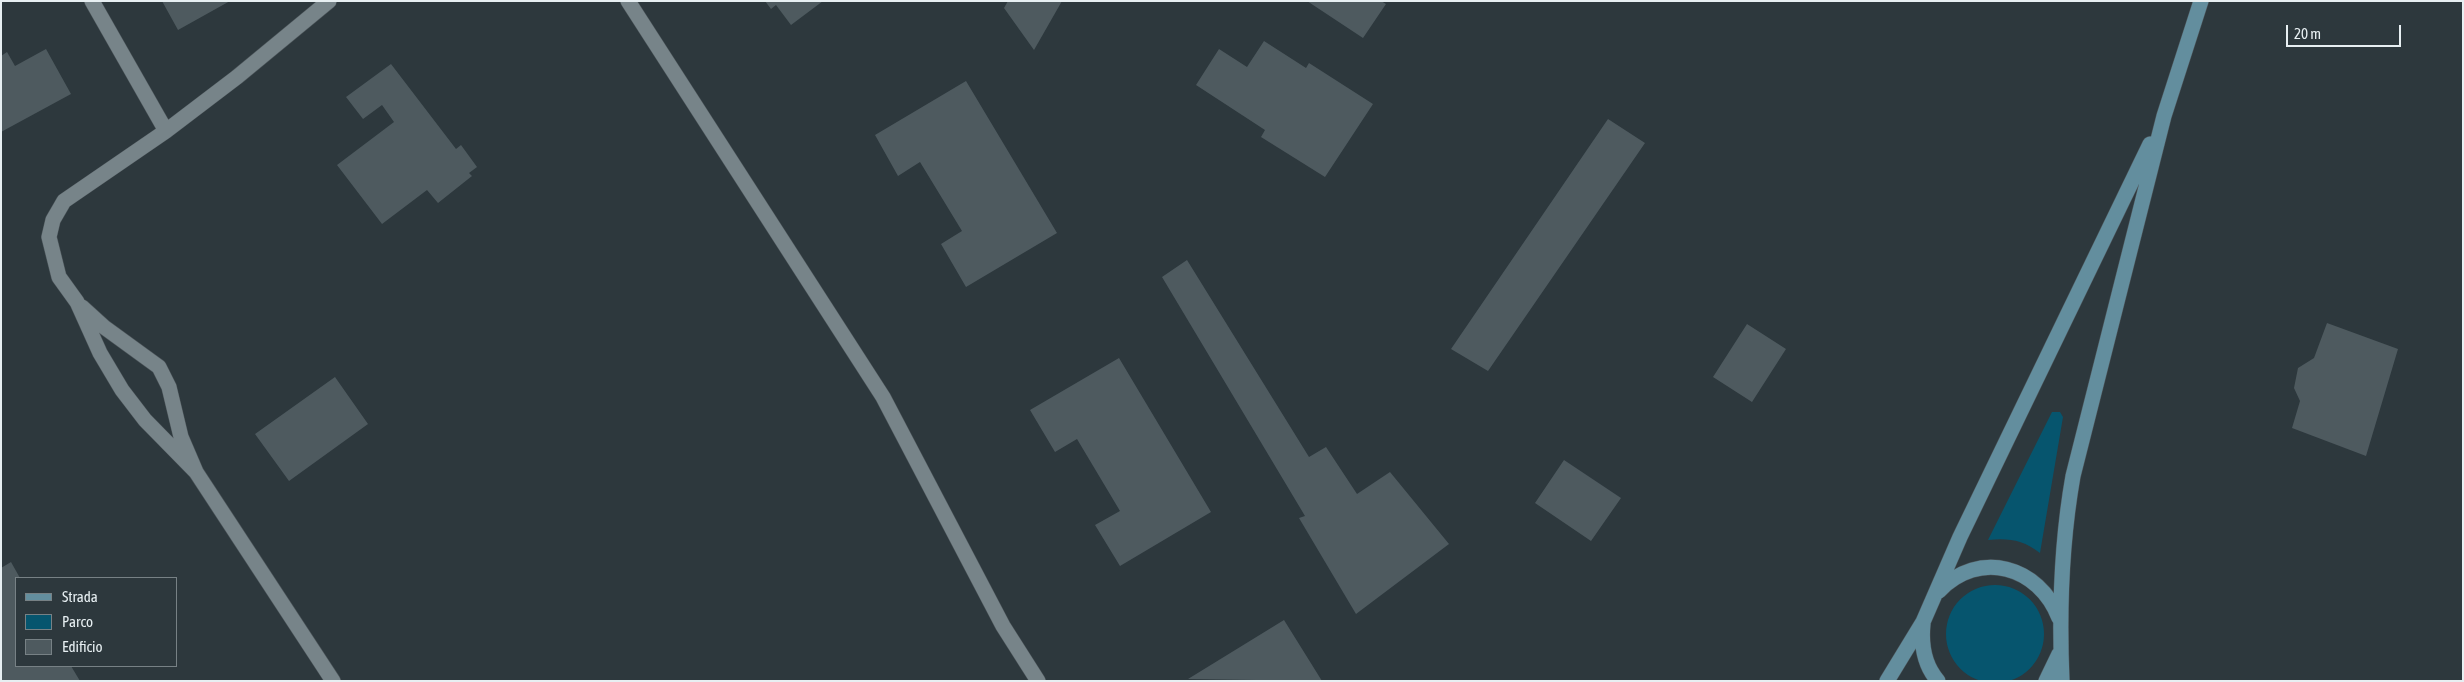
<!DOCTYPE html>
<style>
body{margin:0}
#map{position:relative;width:2464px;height:682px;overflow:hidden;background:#2d383d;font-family:"Asap Condensed",sans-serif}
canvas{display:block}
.frame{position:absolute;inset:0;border:2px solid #e7eff2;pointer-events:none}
.legend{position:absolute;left:15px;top:577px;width:162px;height:90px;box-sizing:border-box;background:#2d383d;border:1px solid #778185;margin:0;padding:6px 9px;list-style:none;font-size:15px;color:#e7eff2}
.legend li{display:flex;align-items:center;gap:10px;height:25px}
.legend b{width:25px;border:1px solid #778185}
.scale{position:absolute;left:2286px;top:25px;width:115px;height:22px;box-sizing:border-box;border:2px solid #e7eff2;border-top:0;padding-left:6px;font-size:15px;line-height:18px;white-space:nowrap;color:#e7eff2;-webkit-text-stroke:4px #2d383d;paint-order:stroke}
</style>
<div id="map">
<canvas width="2464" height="682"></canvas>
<div class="frame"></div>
<ul class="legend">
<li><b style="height:6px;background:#638e9e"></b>Strada</li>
<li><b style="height:14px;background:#06556e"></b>Parco</li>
<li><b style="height:14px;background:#4e5a5f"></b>Edificio</li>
</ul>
<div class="scale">20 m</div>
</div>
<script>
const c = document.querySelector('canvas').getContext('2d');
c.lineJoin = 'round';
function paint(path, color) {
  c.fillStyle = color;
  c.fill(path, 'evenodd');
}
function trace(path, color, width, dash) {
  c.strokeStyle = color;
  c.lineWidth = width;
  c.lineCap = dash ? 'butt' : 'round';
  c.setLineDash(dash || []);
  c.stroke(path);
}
paint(new Path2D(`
 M2052,412H2060L2063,417L2040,553C2023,540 2009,538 1988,540Z
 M1946 634a49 49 0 1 1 98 0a49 49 0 1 1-98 0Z`), '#06556e');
paint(new Path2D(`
 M162,1H230L178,30Z
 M765,1H823L791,25L776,5L771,9Z
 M1008,1H1062L1034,50L1004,8Z
 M1307,1H1381L1386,4L1363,38Z
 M1264,41L1306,68L1309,63L1373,104L1325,177L1261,137L1265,130L1196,85L1219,49L1247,67Z
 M46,49L71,94L1,132V56L7,52L15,66Z
 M391,64L456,149L461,145L477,167L469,173L472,176L438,203L427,190L382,224L337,165L394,122L382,105L363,119L346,97Z
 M966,81L1057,233L966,287L941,244L962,231L920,162L898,176L875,135Z
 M1608,119L1645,143L1488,371L1451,349Z
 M1187,260L1309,457L1326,447L1357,494L1390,472L1449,544L1356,614L1299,518L1305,516L1162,277Z
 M2327,323L2398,349L2366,456L2292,428L2300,401L2294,388L2298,368L2314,358Z
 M1747,324L1786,349L1752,402L1713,377Z
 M1119,358L1211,512L1120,566L1095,525L1120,511L1077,439L1055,452L1030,410Z
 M335,377L368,424L289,481L255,434Z
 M1564,460L1621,498L1591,541L1535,503Z
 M11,562L20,578H16V666H71L80,681H1V568Z
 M1284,620L1322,681L1188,679Z`), '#4e5a5f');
const service = new Path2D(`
 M92,1L166,131
 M628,1L883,397L1003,626L1038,681
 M82,307L104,327L159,367L169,387L181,437L196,472L333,681
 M196,472L145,420L122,390L100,353L77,302L59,277L49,237L53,220L64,201L166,131L237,77L329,1`);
const secondary = new Path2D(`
 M1939,591C1979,549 2039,566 2059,618
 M1923,624C1921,644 1924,665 1938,681
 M1887,681L1923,622L1960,537L2150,144
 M2046,681L2059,654
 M2062,681C2059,612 2061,544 2073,476L2164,116L2201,1`);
trace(service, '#4c555a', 16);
trace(secondary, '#4c555a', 16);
trace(service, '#778489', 15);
trace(secondary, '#638e9e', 15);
</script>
